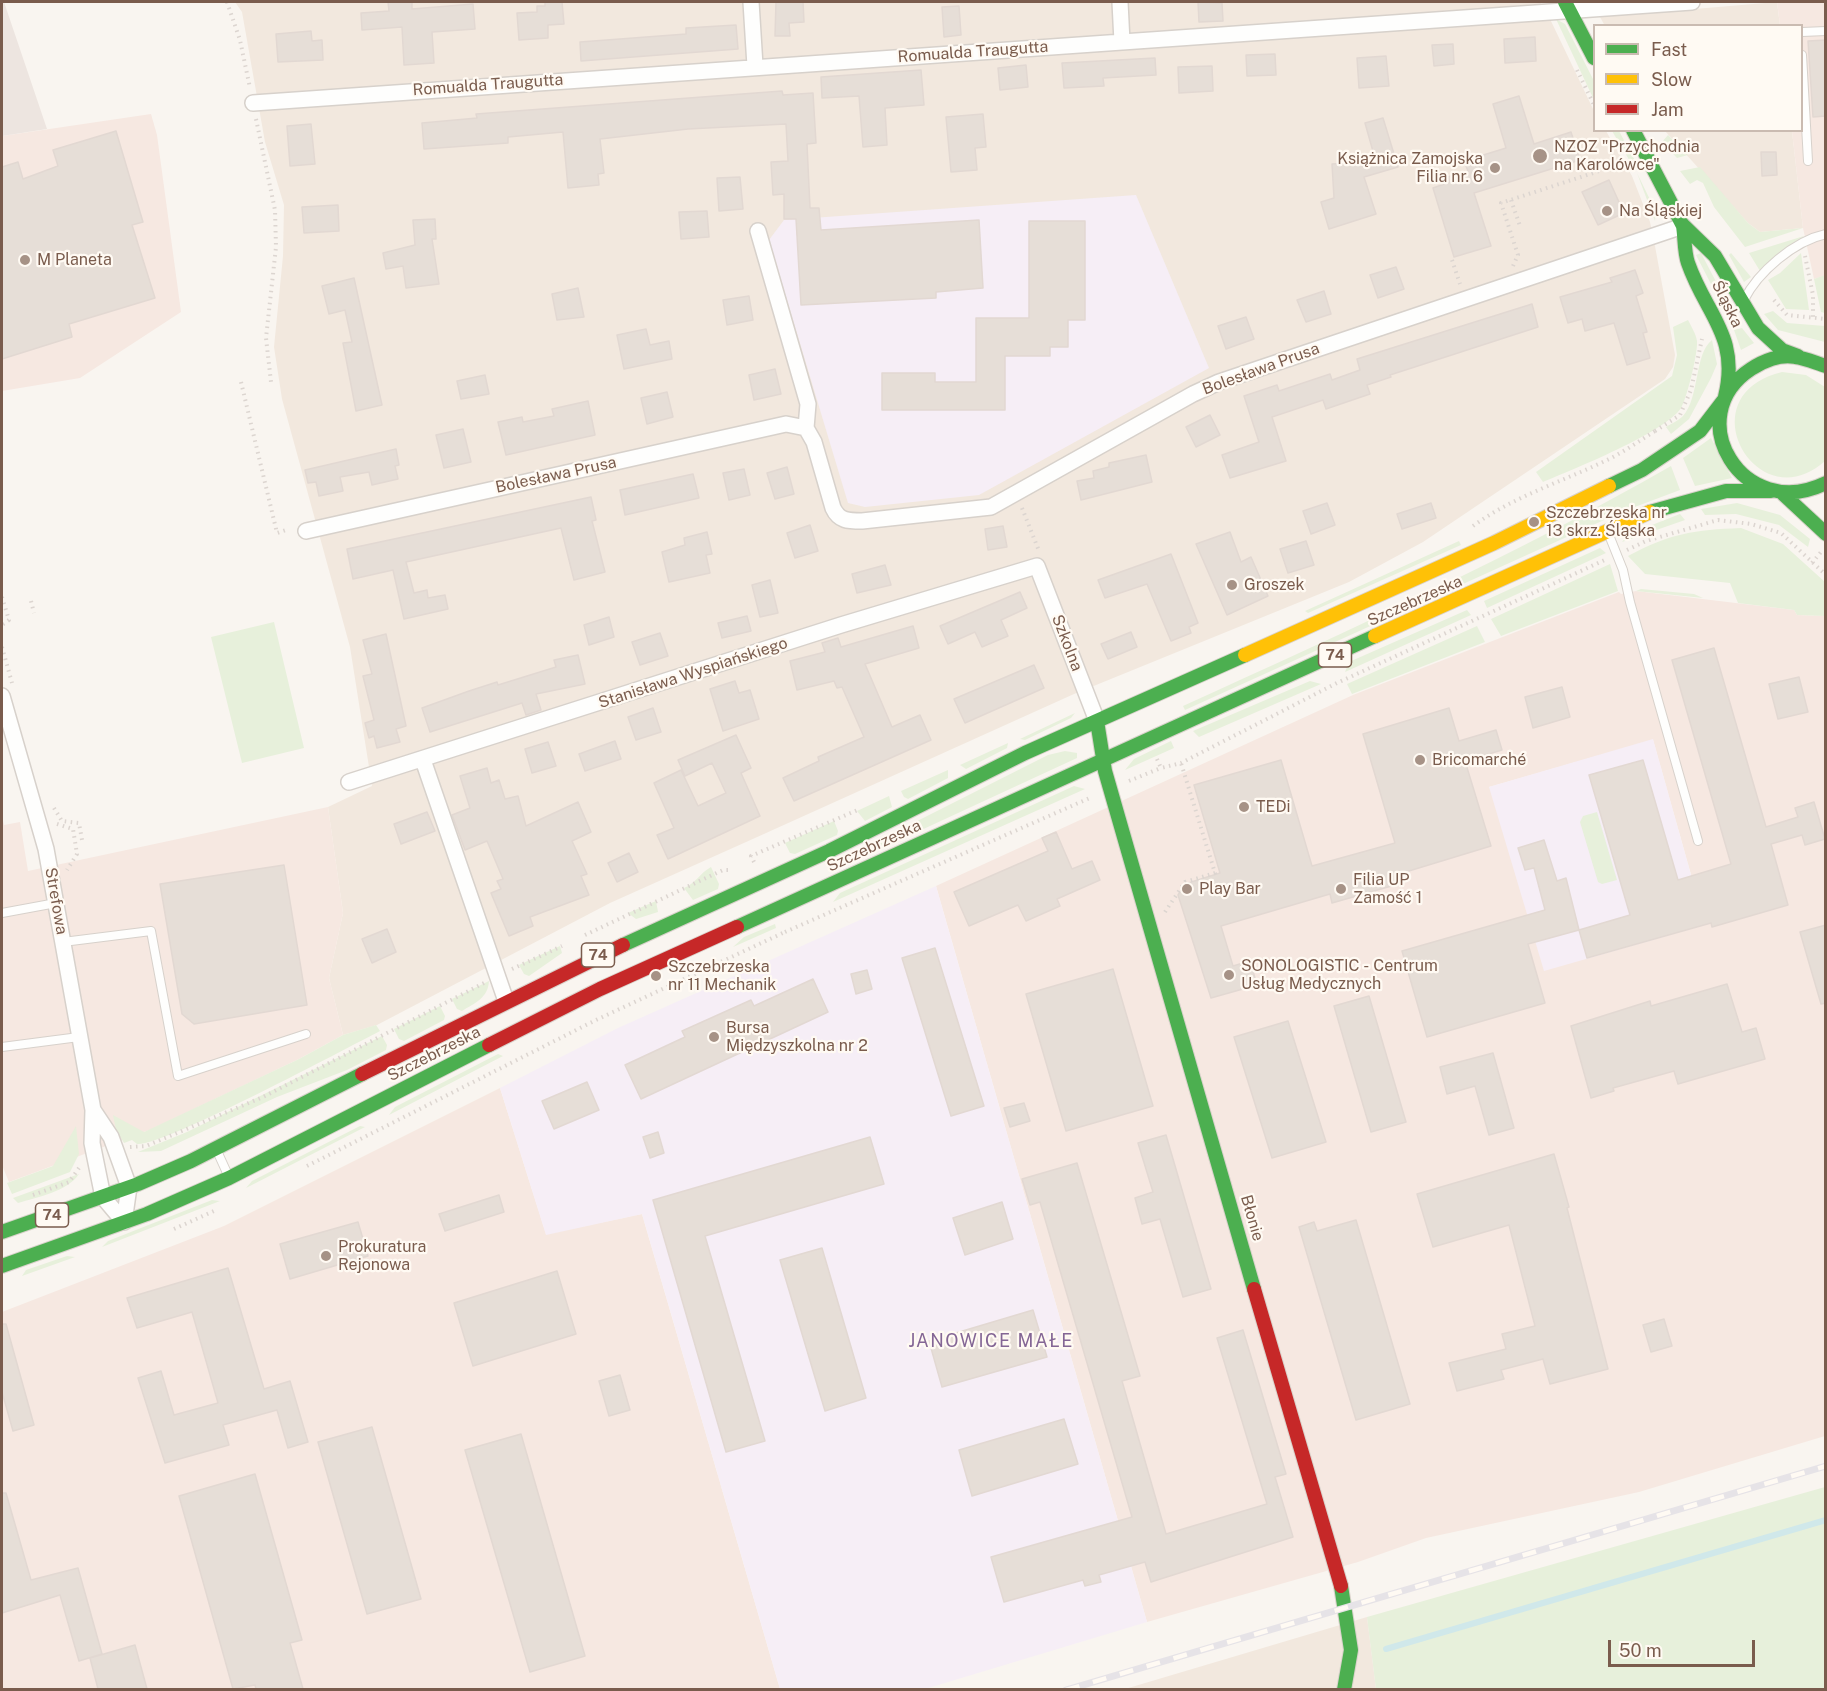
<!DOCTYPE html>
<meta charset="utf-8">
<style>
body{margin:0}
#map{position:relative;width:1827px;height:1691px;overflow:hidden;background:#f9f5f0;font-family:"Public Sans",sans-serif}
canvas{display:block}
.frame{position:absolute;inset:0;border:3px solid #7a5c4d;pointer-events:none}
.legend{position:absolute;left:1593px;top:24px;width:210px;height:108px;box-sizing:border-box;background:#fffaf3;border:2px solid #cabbb1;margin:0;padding:8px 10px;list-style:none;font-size:18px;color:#7a5c4d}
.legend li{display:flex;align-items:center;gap:12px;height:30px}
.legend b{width:30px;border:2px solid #cabbb1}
.scale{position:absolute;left:1608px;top:1640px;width:147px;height:27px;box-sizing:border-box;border:3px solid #7a5c4d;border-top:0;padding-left:8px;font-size:18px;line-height:21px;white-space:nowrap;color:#7a5c4d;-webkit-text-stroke:4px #fffaf3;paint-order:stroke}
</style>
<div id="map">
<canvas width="1827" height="1691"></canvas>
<div class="frame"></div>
<ul class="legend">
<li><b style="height:8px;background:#4caf50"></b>Fast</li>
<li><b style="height:8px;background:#ffc107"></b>Slow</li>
<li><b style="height:8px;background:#c62828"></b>Jam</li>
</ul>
<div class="scale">50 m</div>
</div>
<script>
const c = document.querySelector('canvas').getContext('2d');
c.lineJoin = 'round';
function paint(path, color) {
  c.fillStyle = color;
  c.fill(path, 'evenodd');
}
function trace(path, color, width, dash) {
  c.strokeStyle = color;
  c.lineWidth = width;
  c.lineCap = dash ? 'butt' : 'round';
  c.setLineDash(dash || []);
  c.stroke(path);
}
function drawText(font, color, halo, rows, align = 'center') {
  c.font = font + ' "Public Sans",sans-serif';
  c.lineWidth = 4.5;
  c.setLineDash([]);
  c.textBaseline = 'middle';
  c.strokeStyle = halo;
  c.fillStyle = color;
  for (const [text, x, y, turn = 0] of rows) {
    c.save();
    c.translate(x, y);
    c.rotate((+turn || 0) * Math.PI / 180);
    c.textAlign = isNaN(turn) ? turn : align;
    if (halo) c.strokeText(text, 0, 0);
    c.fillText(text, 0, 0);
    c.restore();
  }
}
paint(new Path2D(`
 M235,2H1540L1541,4L1512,6L1514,21L1550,19L1594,111V130L1606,131L1632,176L1650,222L1655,246L1675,355L1673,367L1665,379L1423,542L1349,582L1074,694L755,838L610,903L377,1025L343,1035L329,978L343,913L328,807L372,786L350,647L282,399L274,347L283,256L284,205L265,142L242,12Z
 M1777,2L1780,25L1605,26L1600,17Z
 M1665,131H1792L1803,228L1760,232L1748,223Z
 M1367,1617L1376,1689H1125Z`), '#f2e8de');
paint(new Path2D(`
 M1777,2H1825L1826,275L1814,279L1803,228L1792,131L1802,130V26L1780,25Z
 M151,114L157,135L181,312L80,378L2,391V136Z
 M1636,591L1794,610L1797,615L1825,616V1436L1639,1492L1426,1538L1358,1562L1147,1622L936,886L1353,695L1619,592L1621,594ZM1653,740L1705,924L1489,787Z
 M328,807L343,913L329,978L343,1035L299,1059L152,1129L9,1182L2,1165V816L4,825L20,822L28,871Z
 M500,1088L546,1234L642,1214L780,1689L2,1690V1312L224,1226Z`), '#f6e8e1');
paint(new Path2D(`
 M2,2H4L47,129L2,136Z`), '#ede5e0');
paint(new Path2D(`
 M1136,195L1209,368L979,495L865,507L848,503L769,240L784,220Z
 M1653,739L1705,925L1544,971L1489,787Z
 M936,886L1147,1622L925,1689H780L642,1214L546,1235L500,1088L618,1028Z`), '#f6eef6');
paint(new Path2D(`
 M1556,19L1565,24L1594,81V100Z
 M1612,131H1619L1639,168H1634Z
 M1668,135L1688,155L1677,158L1662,142Z
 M1700,167L1748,223L1760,232L1803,228L1745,247L1714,207L1703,183L1697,180L1690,184L1680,171Z
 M1637,173L1656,212L1655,221Z
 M1804,236L1760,271L1749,253Z
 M1701,253L1734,316L1729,319L1696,255Z
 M1731,253L1751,277L1744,282L1729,255Z
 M1801,253L1809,310L1786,309L1768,280L1780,273Z
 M1825,275H1826L1825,313L1821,312L1814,279Z
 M1773,311L1787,323L1825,326V342L1778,330L1764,314Z
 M1688,320C1691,326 1696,334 1697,341C1698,353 1687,398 1681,408C1666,432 1572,470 1543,482L1536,472L1672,376L1677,355L1673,327Z
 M1742,328L1754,343L1741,350L1734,330Z
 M1712,340L1717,364L1711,378L1689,419L1671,434L1666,427C1671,424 1679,420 1683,416C1700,397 1694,354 1712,340Z
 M1782,372L1806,375L1825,387V461C1757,522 1685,395 1782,372Z
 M1711,438L1732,478L1695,486L1683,458Z
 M1671,466L1680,490L1624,511L1185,710L1183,706C1348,631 1514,556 1671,466Z
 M1737,503L1780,515L1810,539L1808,547L1779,525L1736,514L1705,515L1701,509Z
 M1680,514L1685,520L1622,542L1629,534Z
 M1741,528L1783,544L1825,582V616L1797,615L1794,610L1738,603L1730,583L1645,574L1628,556C1671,533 1694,530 1741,528Z
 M1459,541L1461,545L1308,613L1305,611Z
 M1600,548L1606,553L1487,608L1484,601Z
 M1610,564L1618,591L1501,636L1491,619Z
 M1641,589L1694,594L1703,598L1636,591Z
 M1467,610L1471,615L1345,672L1349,662Z
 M274,622L304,748L242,763L211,637Z
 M1477,626L1485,642L1352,694L1347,684Z
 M1310,681L1321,684L1199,737L1193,731Z
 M1075,713L1071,718L1025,740L1020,739Z
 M1171,741L1174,748L1125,770L1134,759Z
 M1008,743L1007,748L966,769L960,765Z
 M1065,751L1077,753V758L837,869L834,866V863L1048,755Z
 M948,770V778L908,799L904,797L901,791Z
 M1074,786L1085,789L833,902L840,893Z
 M889,796L892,807L865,821L857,811Z
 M1597,812L1617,880L1602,884L1598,882L1580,822L1583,816Z
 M834,821L838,831L837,835L795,854L790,853L785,843Z
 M711,867L719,884L718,889L693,900L684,888C696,883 700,873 711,867Z
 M656,901L658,912L636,919L628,913Z
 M775,924L776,928L733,947L744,937Z
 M560,946L562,953L529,976L524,974L519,965Z
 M489,981C488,998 475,1003 462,1011L457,1009L452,999Z
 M440,1006L445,1016L444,1020L404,1041L399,1039L394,1029Z
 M376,1025L380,1031C345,1049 162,1147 137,1144L132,1140L124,1143L116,1130L113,1115L144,1132L299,1059L343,1035Z
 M382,1036L387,1045L386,1050L347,1070L277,1097L161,1151L138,1152L187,1132Z
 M452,1042L454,1051C443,1056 427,1066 415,1064Z
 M498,1054L503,1056L389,1115L395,1107Z
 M76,1126L79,1154L70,1172L12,1194L7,1183L53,1166Z
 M360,1126L365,1127L246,1188L252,1181Z
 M79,1174C67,1192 37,1197 18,1203L13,1198Z
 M212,1200L220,1201L102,1247L108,1241Z
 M67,1256L75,1257L22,1276L26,1270Z
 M1825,1487V1689H1376L1367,1617Z`), '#e7f0db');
trace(new Path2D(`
 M1386,1649L1826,1520`), '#d0e8ea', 6);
const building = new Path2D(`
 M388,2H412V9L473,4L475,29L432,32L434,63L404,65L402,27L362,30L361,13L389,11Z
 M545,2H562L564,24L548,25V38L519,40L517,13L537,12V6H545Z
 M776,2H803L804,22L789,23L790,36H775Z
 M1198,2L1222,3L1223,21L1199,22Z
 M959,6L961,35L944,37L942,7Z
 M736,25L738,49L581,61L580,42L686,34V28Z
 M311,31L312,41L322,40L323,60L278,62L276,34Z
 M1535,37L1536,61L1505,63L1504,39Z
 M1826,40V116L1813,117L1808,41Z
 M1453,44L1454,64L1434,66L1432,45Z
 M1275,54L1276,75L1247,76L1246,55Z
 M1386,56L1389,86L1359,88L1357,58Z
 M1155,58L1156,75L1103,78L1104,86L1064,88L1062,63Z
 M1026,65L1028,87L1000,90L998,68Z
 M1212,66L1213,91L1179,93L1178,67Z
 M921,70L924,105L885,108L887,145L863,147L859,96L822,98L821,77Z
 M782,91L783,95L813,93L816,143L807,144L810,208H819L821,230L979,220L983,288L936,292V298L801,305L796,219H784V194L773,195L771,162L788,161L786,124L688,129L600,139L604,173L598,174L599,185L568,188L563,132L508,137V143L424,149L422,123L477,118L476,114Z
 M1519,96L1534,144L1571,132L1580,160L1474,193L1491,246L1454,257L1433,188L1450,182L1448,177L1468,171L1464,161L1506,148L1493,104Z
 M983,114L986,147L975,148L977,170L951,172L946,117Z
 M1383,118L1398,167L1364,177L1376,214L1329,229L1321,202L1334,198L1332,164L1348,163V156L1374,155L1365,123Z
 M311,124L315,164L290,166L287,126Z
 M116,131L143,222L132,225L155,298L69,324L72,337L2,359V167L18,162L23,179L58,166L53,150Z
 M1761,152H1776L1777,175L1762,176Z
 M740,177L743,209L719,211L717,178Z
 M1609,180L1624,213L1598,225L1582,192Z
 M338,205L339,231L304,233L302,207Z
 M707,211L709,237L681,239L679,212Z
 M435,219L436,239H432L439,284L406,288L403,266L386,269L383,253L415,245L413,220Z
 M1029,221H1085V320H1068V347H1050V356H1005V410H882V373H935V382H976V318H1029Z
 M1396,267L1404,289L1378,298L1370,275Z
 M1635,270L1643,293L1636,296L1647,332L1643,333L1650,358L1627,365L1614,323L1585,331L1582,319L1568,323L1560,297L1612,282L1610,278Z
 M354,278L382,405L356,411L343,343L352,342L345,310L329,314L322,286Z
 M578,288L584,317L557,320L552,294Z
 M1324,291L1331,314L1306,322L1297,300Z
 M749,296L753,320L727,325L723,300Z
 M1532,304L1538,327L1390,375L1391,377L1367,385L1370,394L1326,409L1323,400L1272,417L1286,461L1230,478L1222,455L1259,442L1244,396L1277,385L1279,391L1330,374L1332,380L1360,370L1357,359Z
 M1246,317L1254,339L1226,349L1218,326Z
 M646,329L650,345L669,341L672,359L624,369L617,335Z
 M775,369L781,394L754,400L749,375Z
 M485,375L489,394L461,399L457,381Z
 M667,392L673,417L647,424L641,398Z
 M588,401L595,435L506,455L498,422L522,417L523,422L554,416L552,409Z
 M1210,415L1220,435L1196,447L1186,427Z
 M463,429L471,462L444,468L436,435Z
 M396,449L399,465L395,466L398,479L372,485L369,472L340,477L343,491L319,496L316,482L308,483L305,470Z
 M1146,455L1152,482L1081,500L1077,481L1094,478L1093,471L1109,467V463Z
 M787,467L794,494L775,499L767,473Z
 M744,469L750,495L729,500L723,473Z
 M693,474L699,498L625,515L620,490Z
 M591,497L596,520L592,521L605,572L574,580L561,528L406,562L414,593L427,590L428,598L445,595L448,609L404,619L393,570L353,579L347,549Z
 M1327,503L1335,525L1311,534L1303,511Z
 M1431,503L1436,518L1402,529L1397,514Z
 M810,525L818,551L795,558L787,533Z
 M1003,526L1007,547L988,550L985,529Z
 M707,532L712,554L706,555L710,573L669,582L662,552L685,545L684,538Z
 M1230,532L1241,562L1251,557L1268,596L1227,615L1196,544Z
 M1306,541L1314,565L1288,573L1280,549Z
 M1171,554L1198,623L1189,627L1191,633L1171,641L1147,584L1105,598L1098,580Z
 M885,565L891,585L857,593L852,574Z
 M770,580L778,613L760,617L752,585Z
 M1020,592L1027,608L1001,620L1008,636L982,647L975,632L948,644L940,626Z
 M747,616L751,631L722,638L718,623Z
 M609,617L614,637L589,645L584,625Z
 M913,626L919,648L865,664L892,727L920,715L931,740L794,801L783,778L819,761L818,757L864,737L842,687L837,688L834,681L797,690L790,661L825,652L822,643L838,638L841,647Z
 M1131,632L1137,647L1108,659L1101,644Z
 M660,633L668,656L640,665L632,642Z
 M386,634L406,726L396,729L400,742L377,748L374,736L369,738L365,723L374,720L363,676L372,674L363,640Z
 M1714,648L1766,827L1798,817L1795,808L1814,802L1825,839L1805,845L1802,835L1771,844L1788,905L1712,927L1711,923L1587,958L1579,930L1630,915L1589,775L1643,760L1678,880L1731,864L1672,660Z
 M578,655L585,684L536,694L541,710L526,715L522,703L430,732L422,708L469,691L497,682L498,685L556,667L554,660Z
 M1034,665L1044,688L965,723L954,699Z
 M1799,677L1808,712L1778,719L1769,684Z
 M735,681L739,693L750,690L759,719L723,731L710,689Z
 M1562,687L1570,717L1533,728L1525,697Z
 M653,708L661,732L636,740L628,717Z
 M1449,708L1459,741L1496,730L1502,750L1465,761L1491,846L1399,874L1402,883L1332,903L1330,894L1221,926L1233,966L1250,961L1257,985L1211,998L1178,895L1185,884L1220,873L1194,785L1281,760L1312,866L1395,843L1363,734Z
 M736,735L751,768L741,773L760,816L668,859L657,835L674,828L654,783L681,770L698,806L726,793L712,763L685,776L678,760Z
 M615,741L621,759L585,771L579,754Z
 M548,742L556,766L532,773L525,749Z
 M487,768L491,783L499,780L505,799L518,796L526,826L578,802L591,832L572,841L587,874L581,876L589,895L530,917L533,926L509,936L491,893L501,889L497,881L503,879L487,841L465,850L452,815L470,808L460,776Z
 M427,812L435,831L401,844L394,824Z
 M1056,832L1072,869L1092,861L1100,880L1057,899L1060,906L1026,921L1018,905L969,926L954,892L1048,851L1042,838Z
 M1544,840L1557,881L1566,878L1579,930L1528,944L1545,1003L1427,1037L1402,951L1545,910L1534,868L1525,870L1518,848Z
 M629,853L638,872L617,882L608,863Z
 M284,865L307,1005L194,1024L182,1014L160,884Z
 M1826,925V1003L1821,1004L1800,932Z
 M387,929L396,952L372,963L362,939Z
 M935,948L984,1106L951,1116L902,958Z
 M1113,969L1153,1106L1066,1131L1026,994Z
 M867,970L872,989L856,994L851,974Z
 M813,979L828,1012L641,1099L625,1065L685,1037L682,1031L751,1000L754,1006Z
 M1727,984L1742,1032L1756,1028L1765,1059L1678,1084L1674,1071L1613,1088L1614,1091L1591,1098L1571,1026L1650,1001L1651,1006Z
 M1369,996L1406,1122L1371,1132L1334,1006Z
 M1288,1021L1326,1142L1272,1158L1234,1037Z
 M1493,1053L1514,1128L1489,1135L1475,1086L1447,1094L1440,1067Z
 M587,1082L599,1110L554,1129L542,1101Z
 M1024,1103L1030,1121L1010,1127L1004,1108Z
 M658,1132L664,1153L650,1158L643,1137Z
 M1166,1135L1211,1289L1183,1297L1160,1219L1142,1224L1135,1198L1153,1192L1138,1143Z
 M870,1137L884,1184L705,1236L765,1441L726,1452L653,1200Z
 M1554,1154L1569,1207L1567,1208L1608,1369L1550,1384L1543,1359L1501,1370L1504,1379L1457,1391L1449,1363L1506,1349L1502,1334L1535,1326L1509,1225L1433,1247L1417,1194Z
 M1077,1163L1140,1376L1122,1381L1166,1534L1267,1504L1217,1338L1243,1330L1286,1474L1275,1477L1293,1537L1151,1582L1145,1562L1099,1575L1101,1582L1085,1586L1083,1580L1004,1602L991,1557L1132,1517L1040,1202L1030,1205L1022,1179Z
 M499,1195L504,1212L445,1231L439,1214Z
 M1002,1202L1013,1239L965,1255L953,1218Z
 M1356,1220L1410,1404L1356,1420L1299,1227L1314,1222L1317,1231Z
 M358,1222L368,1256L290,1279L280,1244Z
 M822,1248L866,1398L825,1411L780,1260Z
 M228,1268L264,1389L290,1381L308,1442L288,1448L277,1410L223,1425L229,1445L165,1463L138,1378L161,1371L174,1415L218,1403L192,1312L137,1328L127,1298Z
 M557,1271L576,1334L473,1366L454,1303Z
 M1033,1310L1047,1357L942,1387L929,1341Z
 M1664,1319L1672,1346L1651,1352L1643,1325Z
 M2,1324H6L34,1425L13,1431L2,1392Z
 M620,1375L630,1410L609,1416L599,1381Z
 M1064,1419L1078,1464L972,1496L959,1450Z
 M372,1427L421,1599L367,1614L318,1442Z
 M521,1434L585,1656L530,1672L465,1450Z
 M255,1474L302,1640L290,1643L303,1689H256L255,1685L233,1689L179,1496Z
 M2,1493H6L31,1580L78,1568L102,1654L79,1661L60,1595L2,1613Z
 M135,1645L147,1689H98L90,1658Z`);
paint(building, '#e6ded7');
trace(building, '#e2d8d2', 1.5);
const lane = new Path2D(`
 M1802,32L1826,31
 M1802,55L1808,161
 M1744,300C1758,272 1794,241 1826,234
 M1609,535L1623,570L1630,602L1698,841
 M2,913L56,903
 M63,942L151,931L178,1076L306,1034
 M2,1047L79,1037
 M217,1151L228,1175`);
const street = new Path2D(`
 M751,2L755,66
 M1120,2L1122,42
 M253,103L1692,2
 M758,231L808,404L806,428L814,442L833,508C839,521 848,521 862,521L991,507L1193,394L1219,382L1683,226
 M306,531L786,424L806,428
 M2,696L46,849L93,1110L92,1143L103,1197L124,1222
 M423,760L506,1001
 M349,782L841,625L1037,566L1097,721
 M93,1110L111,1137L129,1187L124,1222`);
const fast = new Path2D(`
 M1565,2L1594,58
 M1633,130L1682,224L1715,256L1758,328L1782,350L1798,356
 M1683,226C1685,238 1684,251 1688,263C1706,315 1740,336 1725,397
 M1826,366C1816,363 1805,358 1795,357C1780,354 1763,361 1751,369C1679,416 1742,524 1826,483
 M1609,486L1642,470L1700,431L1723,401
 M1782,493L1826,534
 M1650,512L1726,491H1771
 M1097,721L1105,771L1254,1289
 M737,927L1375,636
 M623,945L829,851L1025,753L1245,655
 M2,1232L138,1184L191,1161L362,1074
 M2,1266L147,1214L229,1178L489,1045
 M1341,1586L1351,1650L1344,1690`);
const slow = new Path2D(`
 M1375,636L1650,512
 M1245,655L1494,543L1609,486`);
const jam = new Path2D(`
 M489,1045L600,989L737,927
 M362,1074L623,945
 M1254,1289L1341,1586`);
trace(lane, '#d7d1cb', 10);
trace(street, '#d7d1cb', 18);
trace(fast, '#d9d2cb', 16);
trace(slow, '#d9d2cb', 16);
trace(jam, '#d9d2cb', 16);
trace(new Path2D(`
 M227,2L240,40L250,88
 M1577,70L1594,105
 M256,119L275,210L276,247L266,338L271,382
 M1511,200L1520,226
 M1805,256L1813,295V318
 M1452,260L1460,284
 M1513,266L1518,255L1501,203L1627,162
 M1774,300L1787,315L1826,319
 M241,382L277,533L289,529
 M1655,431L1680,415L1691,390L1702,339
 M1022,508L1039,551
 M1473,526C1514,496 1562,482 1607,460C1624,452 1639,441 1655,431
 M1627,550L1646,541L1718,520L1751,524L1781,533L1826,575
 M1812,563L1821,552
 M2,597L9,620L2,625
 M31,601L34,613
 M2,647L12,683
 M1157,759L1161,768L1181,763L1337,683L1607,559
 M1129,781L1161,768
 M54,808L62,821L79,823L82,840
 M57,824L73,829L77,854L67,870
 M754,862L751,856L860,809
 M1165,912L1185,882L1215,873L1181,763
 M785,932L1092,797
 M585,935L723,870H732
 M512,969L562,946
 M130,1147L146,1146L263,1097L484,983
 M307,1166L596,1020L785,932
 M33,1195L69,1182L79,1168
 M174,1229L214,1211`), '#dcd5d0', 4, [1.5, 4.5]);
trace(lane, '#fefefd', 8);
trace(street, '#fefefd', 15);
trace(fast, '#4caf50', 14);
trace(slow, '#ffc107', 14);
trace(jam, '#c62828', 14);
const rail = new Path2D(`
 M1066,1690L1826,1466`);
trace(rail, '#e6e3e7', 7);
trace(rail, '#fffaf3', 4.5, [14]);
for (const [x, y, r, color] of [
 [1540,156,8,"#a69286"],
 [1495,168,6,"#a69286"],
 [1607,211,6,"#a69286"],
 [25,260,6,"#a69286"],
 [1534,522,6,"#a69286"],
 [1232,585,6,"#a69286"],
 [1420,760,6,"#a69286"],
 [1244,807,6,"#a69286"],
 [1187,889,6,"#a69286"],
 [1341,889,6,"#a69286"],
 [1229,975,6,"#a69286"],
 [656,976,6,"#a69286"],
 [714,1037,6,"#a69286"],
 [326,1256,6,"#a69286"]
]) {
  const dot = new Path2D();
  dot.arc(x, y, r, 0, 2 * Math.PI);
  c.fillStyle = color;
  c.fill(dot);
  trace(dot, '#fffaf3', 2);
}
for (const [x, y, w] of [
 [1335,655,33],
 [598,955,33],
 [52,1215,33]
]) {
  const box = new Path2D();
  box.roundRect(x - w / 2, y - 12, w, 24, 4.5);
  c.fillStyle = '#fffaf3';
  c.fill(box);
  trace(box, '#7a5c4d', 1.5);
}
drawText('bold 15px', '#7a5c4d', null, [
 ["74",1335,655],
 ["74",598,955],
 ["74",52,1215]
]);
drawText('16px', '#7a5c4d', '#fffaf3', [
 ["Romualda Traugutta",973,52,-4],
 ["Romualda Traugutta",488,85,-4],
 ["Śląska",1727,304,64],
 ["Bolesława Prusa",1261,369,-20],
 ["Bolesława Prusa",556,475,-12],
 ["Szczebrzeska",1415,601,-24],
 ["Szkolna",1067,643,69],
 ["Stanisława Wyspiańskiego",693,673,-18],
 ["Szczebrzeska",874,846,-25],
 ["Strefowa",56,901,80],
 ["Szczebrzeska",434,1054,-27],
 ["Błonie",1252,1218,74]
]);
drawText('16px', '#7a5c4d', '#fffaf3', [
 ["NZOZ \"Przychodnia",1554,147],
 ["na Karolówce\"",1554,165],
 ["Książnica Zamojska",1483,159,"right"],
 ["Filia nr. 6",1483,177,"right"],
 ["Na Śląskiej",1619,211],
 ["M Planeta",37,260],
 ["Szczebrzeska nr",1546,513],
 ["13 skrz. Śląska",1546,531],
 ["Groszek",1244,585],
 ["Bricomarché",1432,760],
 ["TEDi",1256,807],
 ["Filia UP",1353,880],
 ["Zamość 1",1353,898],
 ["Play Bar",1199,889],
 ["SONOLOGISTIC - Centrum",1241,966],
 ["Usług Medycznych",1241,984],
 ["Szczebrzeska",668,967],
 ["nr 11 Mechanik",668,985],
 ["Bursa",726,1028],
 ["Międzyszkolna nr 2",726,1046],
 ["Prokuratura",338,1247],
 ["Rejonowa",338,1265]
], 'left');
c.letterSpacing = '1.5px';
drawText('18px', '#846695', '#fffaf3', [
 ["JANOWICE MAŁE",991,1341]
]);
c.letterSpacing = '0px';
</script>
